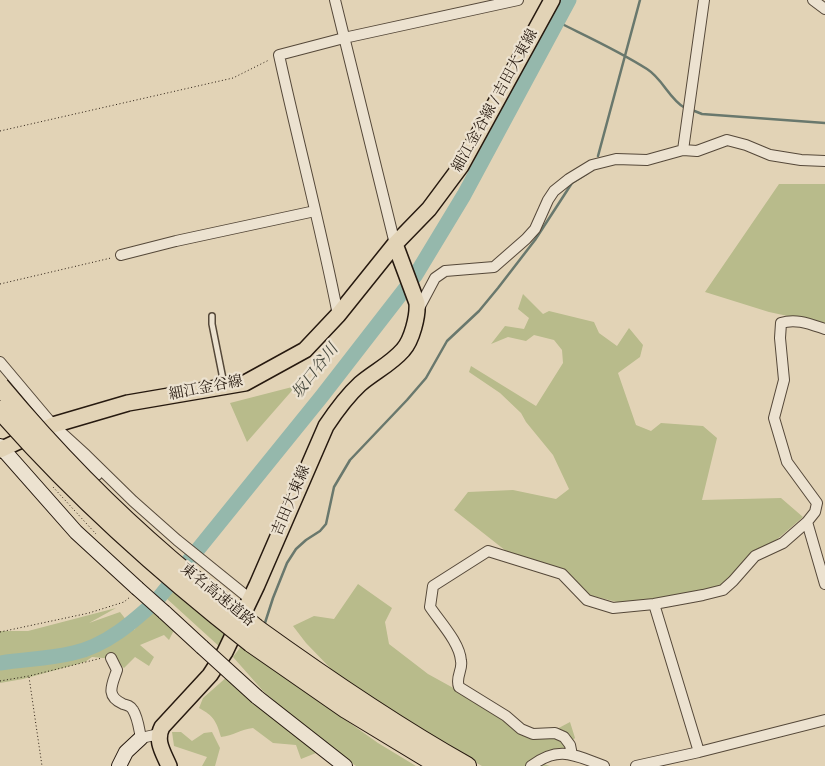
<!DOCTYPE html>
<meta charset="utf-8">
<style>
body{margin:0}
canvas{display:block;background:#e2d3b6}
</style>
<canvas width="825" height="766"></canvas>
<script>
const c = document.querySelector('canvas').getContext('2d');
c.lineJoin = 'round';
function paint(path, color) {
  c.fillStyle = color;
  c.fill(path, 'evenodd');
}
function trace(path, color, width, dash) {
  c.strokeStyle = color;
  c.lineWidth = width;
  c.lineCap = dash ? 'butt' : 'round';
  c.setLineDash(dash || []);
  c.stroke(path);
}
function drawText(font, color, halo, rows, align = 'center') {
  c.font = font + ' "IM FELL DW Pica","Noto Serif JP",serif';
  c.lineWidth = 4.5;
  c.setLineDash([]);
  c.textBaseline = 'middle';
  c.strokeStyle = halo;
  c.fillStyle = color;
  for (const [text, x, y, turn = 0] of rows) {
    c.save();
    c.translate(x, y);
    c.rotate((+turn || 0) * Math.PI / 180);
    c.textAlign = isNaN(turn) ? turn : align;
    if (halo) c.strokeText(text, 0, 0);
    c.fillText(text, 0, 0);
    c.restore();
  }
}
paint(new Path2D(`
 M779,184H825V324L769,312L705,292Z
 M523,294L543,314L549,311L594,322L599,333L617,346L629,328L643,345L640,357L618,373L636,425L651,431L661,423L703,426L717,438L702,500L781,498L803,517L732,578L705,598L633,606L585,594L549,565L506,551L454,510L468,492L513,490L556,499L569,489L553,455L526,422L521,413L500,393L469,372L471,366L536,406L563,363L562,350L554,340L534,335L526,341L508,337L491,344L505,326L524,329L529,318L518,309Z
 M296,386L247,442L230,403Z
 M358,584L392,608L385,622L389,644L428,674L486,706L535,730H555L570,722L575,738L564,749L537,762L550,766H482L420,731L336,674L306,643L293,626L314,616L334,619Z
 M174,591L232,637L221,648L166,598Z
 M116,608L89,623L120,612L134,630L148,612H157L175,628L169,640L164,635L140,645L154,657L149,666L135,657L124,668L114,659L92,657L85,662L23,679L0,683V631H28Z
 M242,645L254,655L378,743L416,766H356L321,742L264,692L233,657Z
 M228,676L316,753L301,759L296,745L273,743L253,728C241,729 233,736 221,737C216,721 214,716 199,708L203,698Z
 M172,732H181L192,741L204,733L212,732L220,748L215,766H202L207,757L174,746Z`), '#b8bb8b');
trace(new Path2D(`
 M558,22C588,37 619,51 647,69C663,79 669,99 685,108
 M692,110L702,114L825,123
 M598,156L640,0
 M264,626L273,598L287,563L296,549L306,540L320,531L326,524L334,487L350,460L407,400L426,378L447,341L479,311L498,288L535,240L572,183L588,173`), '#69786d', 2.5);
trace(new Path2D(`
 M0,663C24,659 49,659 73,653C106,646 133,622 157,600L322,396L415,276L464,195L569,0`), '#95b8ac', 15);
const lane = new Path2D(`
 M212,316V324L224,384`);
const street = new Path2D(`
 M335,0L395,244
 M813,0L825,9
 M683,150L704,0
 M121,255L176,241L315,211
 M418,310L435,278L445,271L494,267L526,239L535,229L548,200L554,191L569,179L592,165L616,159L647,160L683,150L697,151L727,140L746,145L770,155L801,160L825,161
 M338,315C321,228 298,142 279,55L344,38L518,0
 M0,362L53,425L86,455L133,501L177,540L250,599
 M56,438L97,475
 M807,522L825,584
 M654,604L699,752
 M111,658L117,670C112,685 105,696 123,704C127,705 131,706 133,710C138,718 139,729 141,738L159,734
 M572,755L570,745L564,737L555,733L533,734L521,729L506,716L459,687C455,677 463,670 461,661C460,643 440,622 430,607L433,586L488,551L562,574L587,600L613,608L654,604L703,595L723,590L733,581L755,556L783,543L807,522L815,512L817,503L787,462L774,418L784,380L780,338L781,323C796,318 810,324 825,329
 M531,766C559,745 574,755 604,766
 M636,766L699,752L825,720`);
const secondary = new Path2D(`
 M0,446L76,532L137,588
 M164,612L202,647
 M257,697L345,766
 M119,766L126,752L141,738`);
const primary = new Path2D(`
 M0,450L53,425L128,403L245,383L305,350L338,315L395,244L429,209L461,166L552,0
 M169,766C163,752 155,741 162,727L210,675L225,652L257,585L326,426C336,411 347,396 360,384C374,372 391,364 403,350C412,340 418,316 417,303L395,244`);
const highway = new Path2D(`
 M256,628C324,677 394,725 467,766
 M251,643L346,709L440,766`);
trace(lane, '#554839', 8);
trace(street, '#554839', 12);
trace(secondary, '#26190f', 16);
trace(primary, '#26190f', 18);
trace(highway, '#26190f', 20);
trace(new Path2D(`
 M0,131L233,78L269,60
 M0,284L111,258
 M53,487L96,534
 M0,632L89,613L124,602L130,597
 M29,677L42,766
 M0,681L29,676L102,658`), '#26190f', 1, [1, 2.5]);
trace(lane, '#ece2d0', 5);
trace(street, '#ece2d0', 10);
trace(secondary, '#ece2d0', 14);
trace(primary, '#e2d3b6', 15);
trace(highway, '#e2d3b6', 18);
const secondaryBridge = new Path2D(`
 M137,588L164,612
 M202,647L257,697`);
const highwayBridge = new Path2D(`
 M0,386C52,448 109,507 170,559C198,583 228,605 256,628
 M0,410C76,497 159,571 251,643`);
trace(secondaryBridge, '#26190f', 16, []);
trace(highwayBridge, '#26190f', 20, []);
trace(secondaryBridge, '#ece2d0', 14);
trace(highwayBridge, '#e2d3b6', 18);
drawText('15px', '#26190f', '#ece2d0', [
 ["細江金谷線 / 吉田大東線",496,101,-61],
 ["細江金谷線",206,389,-11],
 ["吉田大東線",292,501,-67],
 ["東名高速道路",217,596,39]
]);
drawText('italic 16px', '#47493e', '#ece2d0', [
 ["坂口谷川",316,372,-52]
]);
</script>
